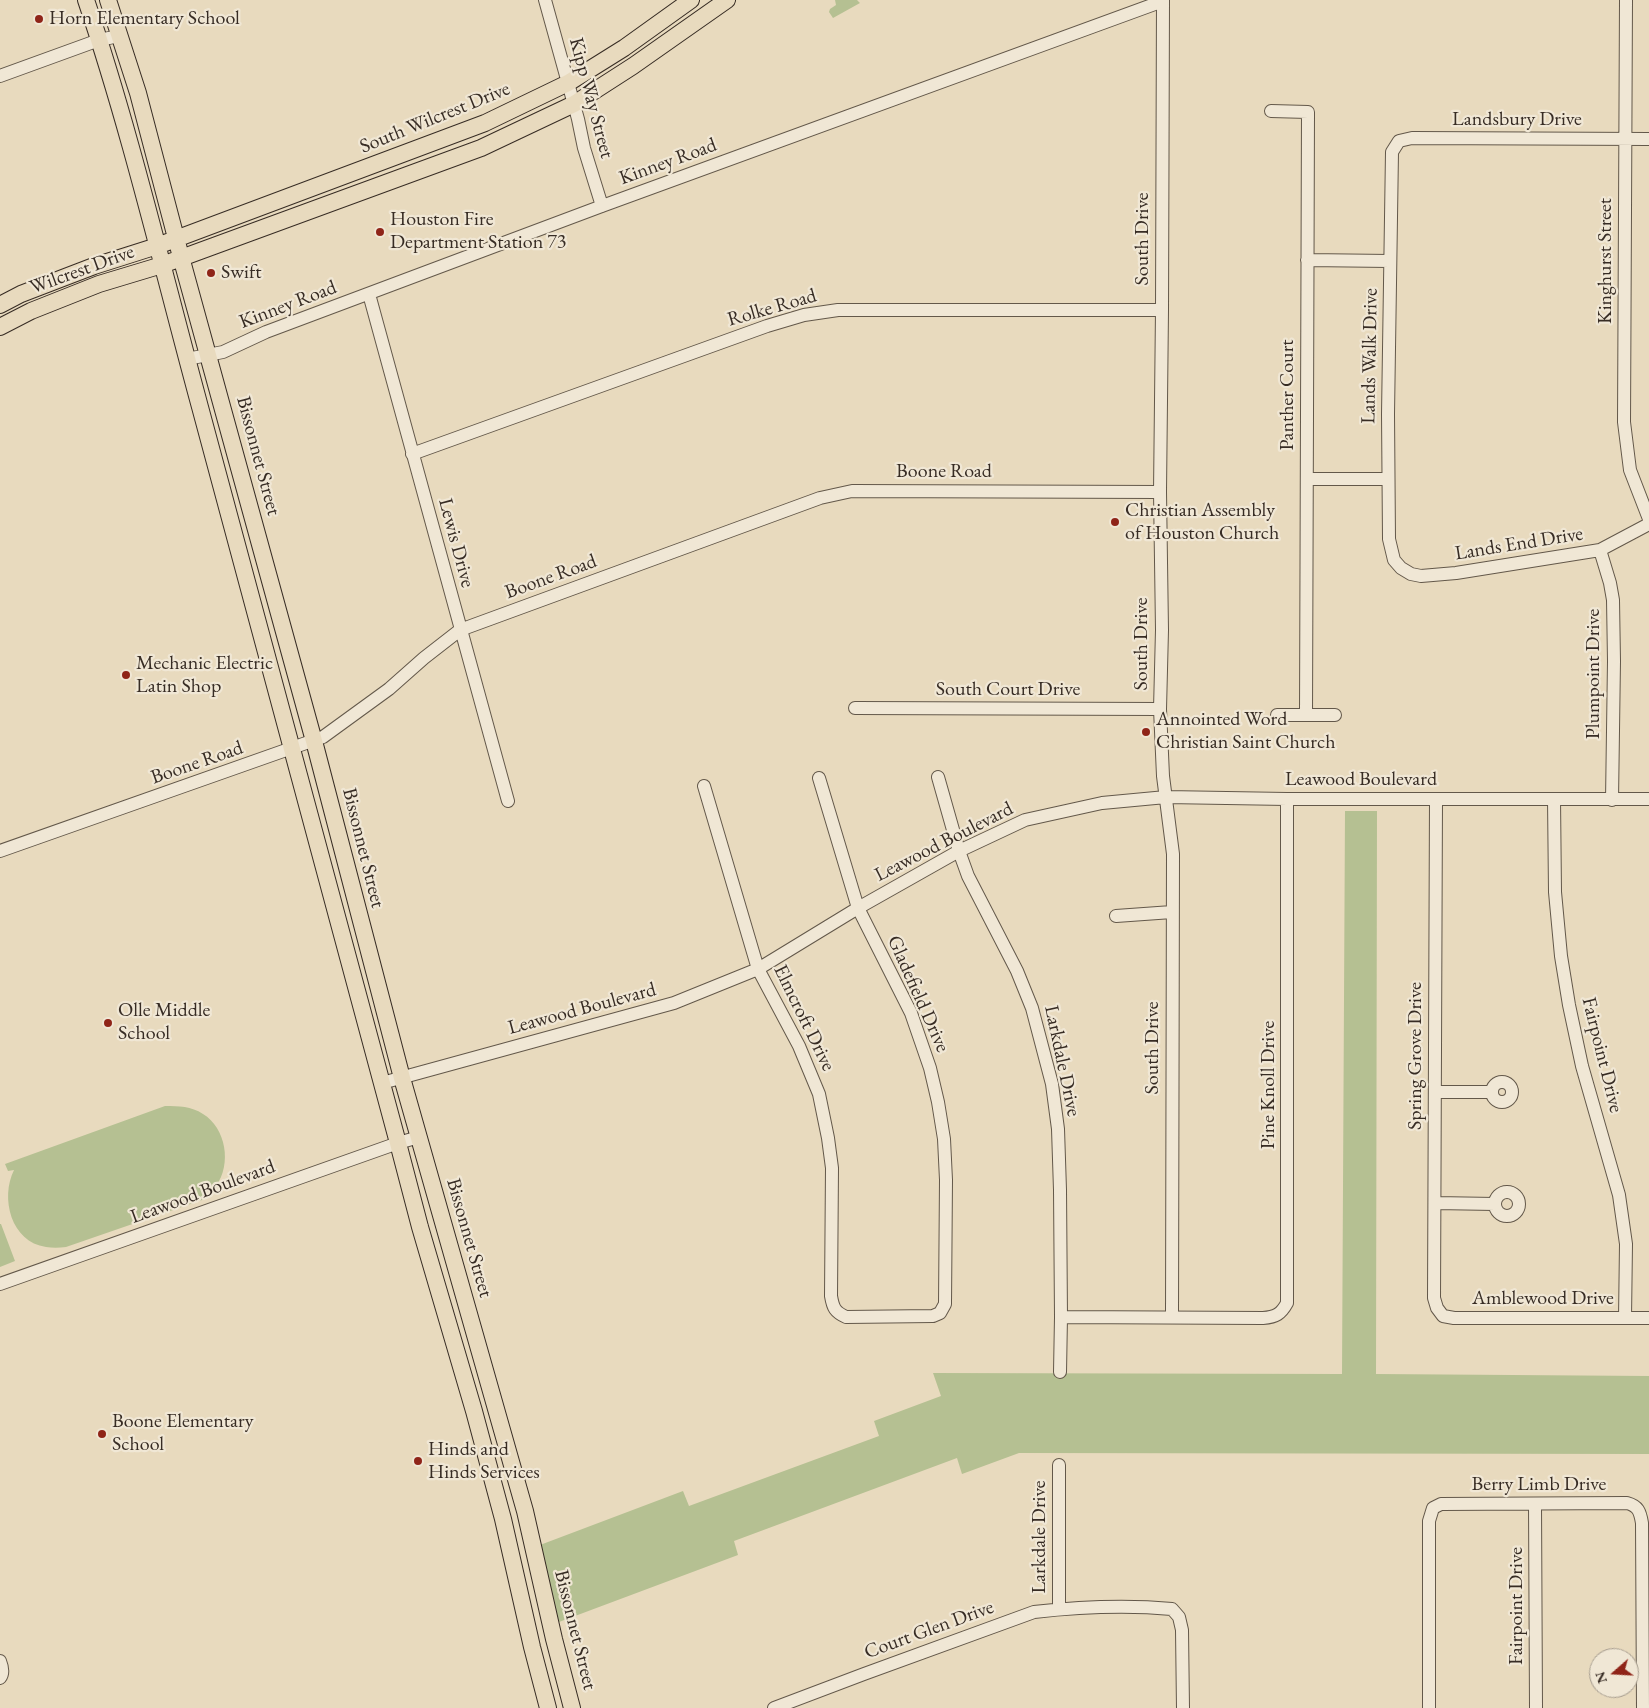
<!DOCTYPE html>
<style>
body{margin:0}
#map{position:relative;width:1649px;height:1708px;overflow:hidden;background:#e8dabe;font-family:"EB Garamond",serif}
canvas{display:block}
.north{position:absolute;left:1589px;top:1648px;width:50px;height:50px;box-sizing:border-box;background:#f0e7d5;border:1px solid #a69c8e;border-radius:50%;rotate:251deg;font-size:14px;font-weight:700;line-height:20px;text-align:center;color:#372c24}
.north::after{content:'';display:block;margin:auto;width:18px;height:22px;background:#8f2418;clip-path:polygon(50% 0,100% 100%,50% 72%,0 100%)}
</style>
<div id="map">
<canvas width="1649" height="1708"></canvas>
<div class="north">N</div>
</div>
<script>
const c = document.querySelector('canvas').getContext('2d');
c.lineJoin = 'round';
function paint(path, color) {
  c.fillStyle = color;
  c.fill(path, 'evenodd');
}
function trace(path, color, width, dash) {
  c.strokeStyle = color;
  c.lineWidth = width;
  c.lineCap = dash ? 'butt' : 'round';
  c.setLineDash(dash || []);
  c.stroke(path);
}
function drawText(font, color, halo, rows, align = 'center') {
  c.font = font + ' "EB Garamond",serif';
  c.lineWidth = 4.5;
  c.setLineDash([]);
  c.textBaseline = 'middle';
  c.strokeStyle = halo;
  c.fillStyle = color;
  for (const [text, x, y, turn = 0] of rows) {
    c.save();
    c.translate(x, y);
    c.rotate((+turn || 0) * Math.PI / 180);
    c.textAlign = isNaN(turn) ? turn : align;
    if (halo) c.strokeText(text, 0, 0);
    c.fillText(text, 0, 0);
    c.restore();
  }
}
paint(new Path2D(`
 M835,0H857L860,3L833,18L829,12L830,9L836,5Z
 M1345,811H1377L1376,1374L1649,1376V1454L1019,1453L962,1474L957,1458L734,1541L738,1555L559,1622L540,1545L683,1491L689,1506L879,1436L874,1421L941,1396L933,1373L1342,1374Z
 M165,1106C179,1106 191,1106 203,1114C226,1128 232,1164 216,1186C212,1191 206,1195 202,1200L66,1247C59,1248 52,1248 46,1247C11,1242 0,1198 14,1170L8,1171L5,1164Z
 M0,1224H1L15,1261L0,1267Z`), '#b5c092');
const minor = new Path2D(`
 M545,0L578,119L584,148L602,206
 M1163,0L1162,310L1160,492L1162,630L1160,709L1163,776L1173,854L1172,1317
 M1626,0L1624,422L1630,470L1649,519
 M0,76L99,40L119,36
 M1271,111L1308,112L1306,715
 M1649,139L1412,138L1399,141L1392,152L1388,414L1389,539L1394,560L1401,568L1411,574L1421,576L1456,573L1600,550L1649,524
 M1307,260L1390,261
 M369,294L508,801
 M187,359L223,352L266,332L602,206L1163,1
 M412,454L767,326L804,315L838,310H1162
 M1307,479H1388
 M1600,550L1610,583L1613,600L1614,661L1612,800
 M855,708L1160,709
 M1277,715H1335
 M938,777L959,851L968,876L1017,971L1032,1008L1052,1084L1058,1129L1060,1190L1061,1317L1060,1372
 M704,786L758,969L799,1046L819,1094L828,1138L832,1168L831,1296C833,1308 835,1312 846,1317L933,1316L940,1313L945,1304L946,1180L944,1139L938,1102L930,1068L911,1013L858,908L819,778
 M1436,799L1434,1298L1437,1308L1443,1316L1454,1318H1649
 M1554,799L1555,892L1561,956L1569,1005L1582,1066L1619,1195L1626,1244L1625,1318
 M0,851L323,737L389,689L424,658L460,630L820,498L852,491L1160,492
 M1116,916L1172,912
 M1492 1092a10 10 0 1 1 20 0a10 10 0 1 1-20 0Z
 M382,1083L674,1003L758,969L858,908L959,851L1025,820L1102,803L1166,797L1287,799H1649
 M1435,1092H1492
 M1495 1204a12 12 0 1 1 24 0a12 12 0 1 1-24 0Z
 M1435,1203L1495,1204
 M0,1284L398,1143L419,1137
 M1061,1317L1263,1318C1276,1317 1281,1314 1287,1303V799
 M1059,1465V1609
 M1535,1504L1536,1708
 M0,1661C2,1666 4,1673 0,1678
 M774,1708L864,1674L1034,1612C1079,1607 1127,1605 1172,1609L1179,1617L1182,1630L1183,1708
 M1429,1708V1521L1433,1508L1441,1504L1627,1503C1638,1506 1640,1511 1642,1523L1643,1708`);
const major = new Path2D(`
 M86,0C131,133 163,271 200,407C266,652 332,898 398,1143L420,1227L474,1411L503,1519L532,1647L548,1708
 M108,0L138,93L181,257L314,741L402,1078L525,1511L554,1639L572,1708
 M0,305L21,294L94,266L157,246L485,123L568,83L624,48L691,0
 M0,327L31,311L99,284L162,265L481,148L574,104L633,66L727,0`);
trace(minor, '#63584a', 14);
trace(major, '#372c24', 18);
trace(minor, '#f0e7d5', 12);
trace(major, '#e8dabe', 16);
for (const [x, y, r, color] of [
 [39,19,5,"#8f2418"],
 [380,232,5,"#8f2418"],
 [211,273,5,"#8f2418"],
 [1115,522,5,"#8f2418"],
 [126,675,5,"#8f2418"],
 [1146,732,5,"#8f2418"],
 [108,1023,5,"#8f2418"],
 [102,1434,5,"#8f2418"],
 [418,1461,5,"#8f2418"]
]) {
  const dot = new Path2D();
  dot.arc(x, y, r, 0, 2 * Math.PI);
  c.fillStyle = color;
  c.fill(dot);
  trace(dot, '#f0e7d5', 2);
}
drawText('20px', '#372c24', '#f0e7d5', [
 ["Horn Elementary School",49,19],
 ["Houston Fire",390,220],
 ["Department Station 73",390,243],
 ["Swift",221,273],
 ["Christian Assembly",1125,511],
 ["of Houston Church",1125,534],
 ["Mechanic Electric",136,664],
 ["Latin Shop",136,687],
 ["Annointed Word",1156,720],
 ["Christian Saint Church",1156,743],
 ["Olle Middle",118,1011],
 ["School",118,1034],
 ["Boone Elementary",112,1422],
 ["School",112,1445],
 ["Hinds and",428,1450],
 ["Hinds Services",428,1473]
], 'left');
drawText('20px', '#372c24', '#f0e7d5', [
 ["Kipp Way Street",591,98,75],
 ["South Wilcrest Drive",435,118,-22],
 ["Landsbury Drive",1517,120],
 ["Kinney Road",668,162,-20],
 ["South Drive",1143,239,-90],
 ["Kinghurst Street",1606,261,-90],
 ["Wilcrest Drive",82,270,-20],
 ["Kinney Road",288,305,-21],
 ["Rolke Road",772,308,-16],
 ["Lands Walk Drive",1370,356,-89],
 ["Panther Court",1288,395,-90],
 ["Bissonnet Street",258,456,75],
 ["Boone Road",944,472],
 ["Lewis Drive",456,543,75],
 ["Lands End Drive",1519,544,-9],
 ["Boone Road",551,577,-20],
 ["South Drive",1142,644,-90],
 ["Plumpoint Drive",1594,674,-90],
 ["South Court Drive",1008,690],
 ["Boone Road",197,763,-19],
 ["Leawood Boulevard",1361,780],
 ["Leawood Boulevard",944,842,-27],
 ["Bissonnet Street",363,848,76],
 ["Gladefield Drive",918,994,66],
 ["Leawood Boulevard",582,1009,-15],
 ["Elmcroft Drive",804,1018,64],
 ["South Drive",1153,1048,-90],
 ["Fairpoint Drive",1602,1055,76],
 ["Spring Grove Drive",1416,1056,-90],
 ["Larkdale Drive",1062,1061,78],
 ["Pine Knoll Drive",1269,1085,-90],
 ["Leawood Boulevard",203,1192,-20],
 ["Bissonnet Street",469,1238,74],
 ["Amblewood Drive",1543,1299],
 ["Berry Limb Drive",1539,1485],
 ["Larkdale Drive",1040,1537,-90],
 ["Fairpoint Drive",1517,1606,-90],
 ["Bissonnet Street",575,1630,76],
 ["Court Glen Drive",929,1630,-20]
]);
</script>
